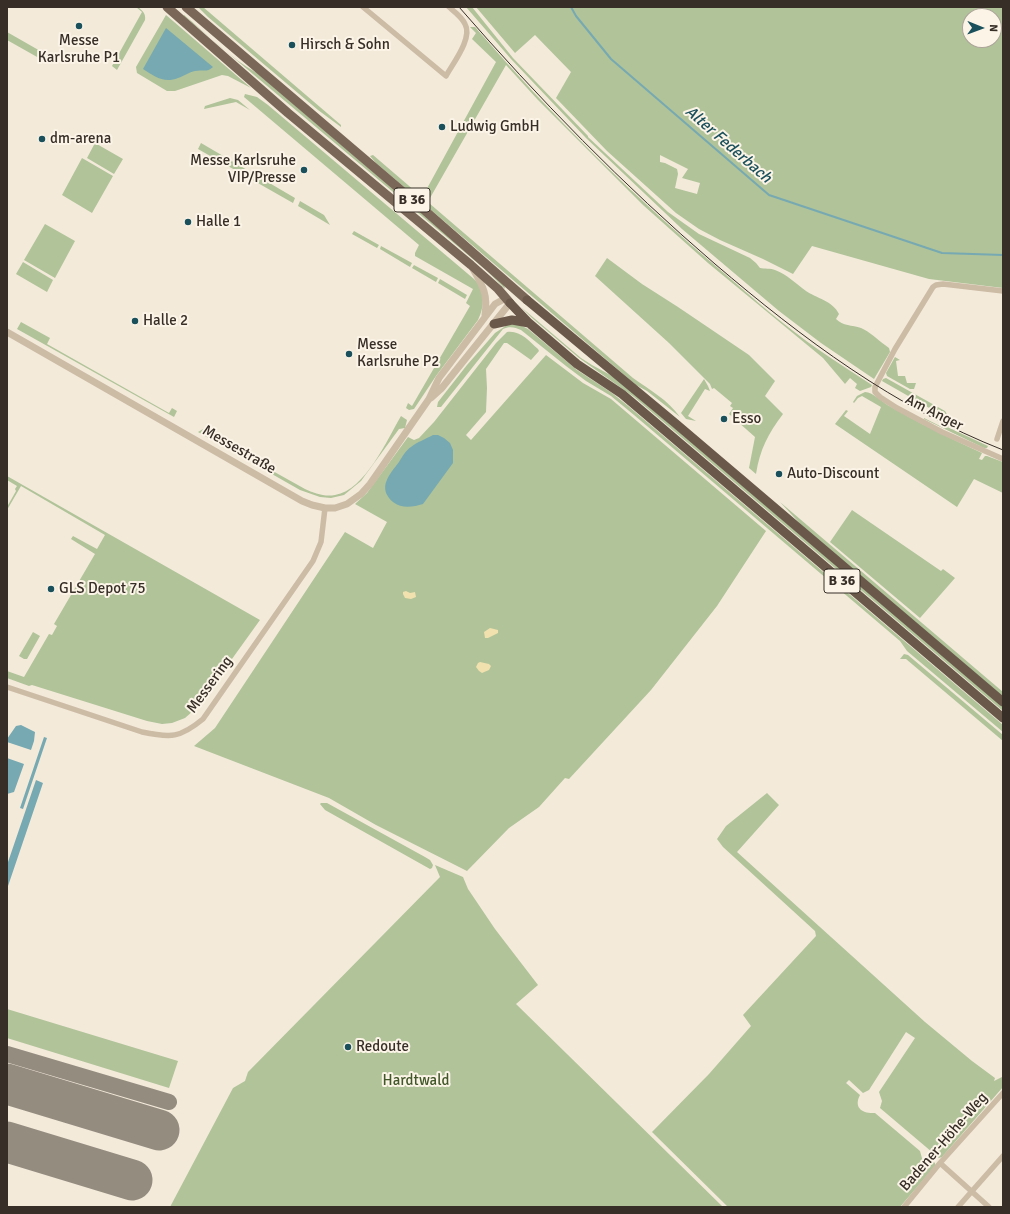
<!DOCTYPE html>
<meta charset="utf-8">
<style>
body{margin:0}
#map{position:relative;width:1010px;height:1214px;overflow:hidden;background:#f3eada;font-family:Signika,sans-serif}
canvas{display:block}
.frame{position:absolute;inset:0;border:8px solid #372e27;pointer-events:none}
.north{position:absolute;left:962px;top:8px;width:40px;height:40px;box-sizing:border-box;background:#fbf4e7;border:1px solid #ada59a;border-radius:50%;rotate:91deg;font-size:11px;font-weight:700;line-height:16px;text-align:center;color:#372e27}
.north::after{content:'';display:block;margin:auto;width:14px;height:18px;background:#1a505c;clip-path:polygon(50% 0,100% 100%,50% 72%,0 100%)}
</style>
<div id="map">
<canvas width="1010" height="1214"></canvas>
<div class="frame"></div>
<div class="north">N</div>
</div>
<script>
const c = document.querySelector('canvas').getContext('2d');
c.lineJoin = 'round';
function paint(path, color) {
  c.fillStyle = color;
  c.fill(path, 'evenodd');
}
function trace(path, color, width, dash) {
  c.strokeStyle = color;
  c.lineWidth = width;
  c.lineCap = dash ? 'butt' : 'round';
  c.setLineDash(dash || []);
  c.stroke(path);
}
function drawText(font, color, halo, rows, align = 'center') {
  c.font = font + ' Signika,sans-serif';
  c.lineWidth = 4;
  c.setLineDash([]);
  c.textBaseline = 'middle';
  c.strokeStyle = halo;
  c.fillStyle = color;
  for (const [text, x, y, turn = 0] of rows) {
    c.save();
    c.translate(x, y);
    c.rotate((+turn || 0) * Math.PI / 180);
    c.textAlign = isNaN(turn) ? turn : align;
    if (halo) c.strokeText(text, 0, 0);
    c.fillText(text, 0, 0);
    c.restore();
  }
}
paint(new Path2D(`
 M136,7H138C143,11 146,14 145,20L117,70L112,66L142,12Z
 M198,7H203L341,125V127L318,110L208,17Z
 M466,7H472L513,58L588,136V137L668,212L699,234L750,258L756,263L760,268C764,269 771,268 775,270C788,275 795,283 806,291C816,298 833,301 839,314L836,319C843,326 852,325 861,328C869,331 878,340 885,345L889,348L890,352L874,379L821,343L779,311L682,229L586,138L511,59Z
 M476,7H1003V288L929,279L812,246L793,274L763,259L720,240L699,229L676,213L607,151L556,98L571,72L535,35L515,53ZM970,16H994V40H970ZM660,155L688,169L682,178L700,183L697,194L675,188L678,174L677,169L665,163L660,162Z
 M166,15L251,88L228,76L222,75L175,91H167L137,73L136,67Z
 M184,15C208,35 230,58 257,73L504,284L505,289L487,271L184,16Z
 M470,27H475C552,116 635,198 725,274C755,300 786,327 819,350C836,362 854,373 872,385L871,387L860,391L855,388L857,384L850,378L845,384L823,358L708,263L643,205L538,100L506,65L430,198L424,194L496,62L472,39L476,33Z
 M7,32L49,56L46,62L7,40Z
 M245,94L257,97L268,105L474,279C485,290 485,306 478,320L436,376L414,409L409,410L406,408L408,403L412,406L470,306L466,303L473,289L415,256V253L419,245L244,97Z
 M230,98L238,100L250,110L236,102L204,109L205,106Z
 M95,143L123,159L114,174L87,158Z
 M201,143L295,198L293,203L198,149Z
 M373,155L633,378C650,390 668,400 680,417L647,391L636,385L376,163L370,156Z
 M82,158L113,176L92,213L62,195Z
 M300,201L324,215L330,225L298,206Z
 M45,224L75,241L55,278L24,260Z
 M354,231L379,245L377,248L352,234Z
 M381,246L412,263L410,267L380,249Z
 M607,258L642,284L678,307L749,355L775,381L765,396L783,414C768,434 760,449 756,474L749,468L755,437L729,414L733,408L730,406L732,403L714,388L712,389L710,384L669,343L595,276Z
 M23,262L53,280L47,292L16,274Z
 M414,265L438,278L436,282L412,268Z
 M440,279L467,295L465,299L438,283Z
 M521,307L581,358L592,365L614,377L973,681L1003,707V711L634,397L579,358L532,318Z
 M21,322L50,338L47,344L169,413L172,408L177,411L174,417L17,329Z
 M513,324L520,325L528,329L577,370L612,393L627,405L1003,725V732L907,651L900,641L634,415L611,396L586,381L566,366L521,330C515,327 509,326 503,329L441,407H437L438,402L467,365L495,333L507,325Z
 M507,332C520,330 529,341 538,349L539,351L531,360L507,343H504L486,369L487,388L486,412L466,435L471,440L546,355L583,383L611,399L766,531L717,606L651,690L569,779L565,778L539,807L509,828L467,871L376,825L329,798L194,746L215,728L345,532L373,548L387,522L355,504L367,493L408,437L414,440L419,438L434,422L496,343Z
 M895,357L900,360L896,361L898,376H905L907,383H916L914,389H910L887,376L886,373Z
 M886,378L945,411L947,414L945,417L882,381L883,379Z
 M704,379L708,386L710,391L705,389L688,416L696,421L686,419L681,413Z
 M865,392C873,392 883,403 891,407C921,424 951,439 982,453L979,459L982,460L985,456H987L1003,462V493L974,479L957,507L835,424L846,410L848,411L844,416L870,434L881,407L862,396L858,398L854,403L853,402L857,396Z
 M401,416L407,420L405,428L399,429L361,481L344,495L331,498L320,497L300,490L198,432L205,428L208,429L211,433L210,436L305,489C314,493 324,497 335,495C365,490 387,440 401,416Z
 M924,418L942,427L943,425L988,446L987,448H984L924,419Z
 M7,476L260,620L201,702L193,711L185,718L172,723L162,724L147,721L32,685L29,686L7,678V671L24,677L49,634L52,635L57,626L54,624L95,554L71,539L73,536L97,549L105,535L21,486L7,510V507L16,491L15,489L17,486L7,480Z
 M780,502L1003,692V697L805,529Z
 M852,510L941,571L943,569L955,578L920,618L830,542Z
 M33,632L40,636L27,659H24L19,656Z
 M904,654L908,655L1003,735V741L906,659H900Z
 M767,793L779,805L737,852L925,1022L972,1061L995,1078L994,1081L1002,1077L1003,1075V1087L942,1157L939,1158L880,1108L882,1101L879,1092L915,1038L906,1032L869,1090L863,1093L849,1080L846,1083L860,1095C853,1108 863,1114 875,1113L920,1151L923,1162L929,1158L935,1163V1166L900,1207H728L652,1132L709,1074L751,1026L743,1015L816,936L815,931L723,847L717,839L726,826Z
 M321,803H327L425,857L430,860L433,865L432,868L430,869L325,810L320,804Z
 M435,865L463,877L468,889L495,929L538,985L516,1004L723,1207H170L233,1088L245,1081L248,1072L440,877Z
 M7,1009L178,1061L169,1088L7,1038Z`), '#b0c399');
paint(new Path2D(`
 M406,591L410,593L415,592L416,597L411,599L405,598L403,594V592Z
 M490,628L498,630V633L488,638H485L484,632Z
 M480,662L489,664L491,666L489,670L482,673L479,671L476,667L478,663Z`), '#f1e1ae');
paint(new Path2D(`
 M166,28L213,67C207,73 202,69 195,71C189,72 184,76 178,78C164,84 154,76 143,69Z
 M433,435H438L444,438L450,443L453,450V463L423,504C413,507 402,509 393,502C377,488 389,475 399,462C402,457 406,450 411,447C417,442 426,439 433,435Z
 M21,725L35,732L34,741L31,750L7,742V739L16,726Z
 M44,737L47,738L23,809L20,808Z
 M7,758L24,764L14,792L7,794Z
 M36,780L43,783L7,889V865Z`), '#77a9b2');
trace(new Path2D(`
 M571,7L576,16L611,59L769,195L942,253L1003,255`), '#77a9b2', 2);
trace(new Path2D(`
 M7,1054L169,1102`), '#958c80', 16);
trace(new Path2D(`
 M7,1084L159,1130
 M7,1142L132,1180`), '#958c80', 41);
trace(new Path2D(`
 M363,7L446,76C453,63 473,38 465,24C462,17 455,12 449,7
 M1003,291L943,284L936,285L933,287L895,349L875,387V392L880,397L897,408L942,432L1003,459
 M997,439L1003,421
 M7,687L142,732C171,738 180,738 203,719L313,561L321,542L325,508
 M940,1163L989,1207
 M904,1207L940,1163L1003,1093
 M958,1207L1003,1156`), '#ccbba5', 5.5);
trace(new Path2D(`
 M473,269C483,286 488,295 485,315
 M7,332L302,501L312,505L325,508H335L347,504L361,494L370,484L429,399L439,378L495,304L506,298
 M431,398L441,389L510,303`), '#ccbba5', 7);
trace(new Path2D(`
 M167,7L288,113L471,265L498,289L510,303
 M186,7L423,209L527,300`), '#7a6757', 9);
trace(new Path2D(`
 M527,300L675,423L1003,702
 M510,303L529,323L577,364L622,394L1003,718
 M494,324L512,320L529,323`), '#6a584a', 9);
trace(new Path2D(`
 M459,7C539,99 623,185 715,264C803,339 894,407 1003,450`), '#372e27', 1);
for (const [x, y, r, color] of [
 [79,26,4,"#1a505c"],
 [292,45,4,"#1a505c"],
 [442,127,4,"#1a505c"],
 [42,139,4,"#1a505c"],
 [304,170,4,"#1a505c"],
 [188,222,4,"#1a505c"],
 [135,321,4,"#1a505c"],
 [349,354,4,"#1a505c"],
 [724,419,4,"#1a505c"],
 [779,474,4,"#1a505c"],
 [51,589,4,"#1a505c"],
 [348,1047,4,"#1a505c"]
]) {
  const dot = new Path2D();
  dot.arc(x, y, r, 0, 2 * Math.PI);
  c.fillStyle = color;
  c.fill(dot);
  trace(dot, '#fbf4e7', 1.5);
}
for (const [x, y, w] of [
 [412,200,36],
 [842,581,36]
]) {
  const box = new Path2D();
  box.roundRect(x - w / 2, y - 12, w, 24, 3);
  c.fillStyle = '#fbf4e7';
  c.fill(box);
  trace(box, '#372e27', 1);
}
drawText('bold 14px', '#372e27', null, [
 ["B 36",412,200],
 ["B 36",842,581]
]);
drawText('15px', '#372e27', '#fbf4e7', [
 ["Messe",79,41,"center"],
 ["Karlsruhe P1",79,58,"center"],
 ["Hirsch & Sohn",300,45],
 ["Ludwig GmbH",450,127],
 ["dm-arena",50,139],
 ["Messe Karlsruhe",296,161,"right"],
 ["VIP/Presse",296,178,"right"],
 ["Halle 1",196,222],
 ["Halle 2",143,321],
 ["Messe",357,345],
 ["Karlsruhe P2",357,362],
 ["Esso",732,419],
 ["Auto-Discount",787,474],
 ["GLS Depot 75",59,589],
 ["Redoute",356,1047]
], 'left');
drawText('15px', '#372e27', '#fbf4e7', [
 ["Am Anger",934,413,27],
 ["Messestraße",239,450,30],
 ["Messering",210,685,-54],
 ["Badener-Höhe-Weg",944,1142,-49]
]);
drawText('15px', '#415729', '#fbf4e7', [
 ["Hardtwald",416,1081]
]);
drawText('italic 16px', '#1a505c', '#fbf4e7', [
 ["Alter Federbach",728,145,41]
]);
</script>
